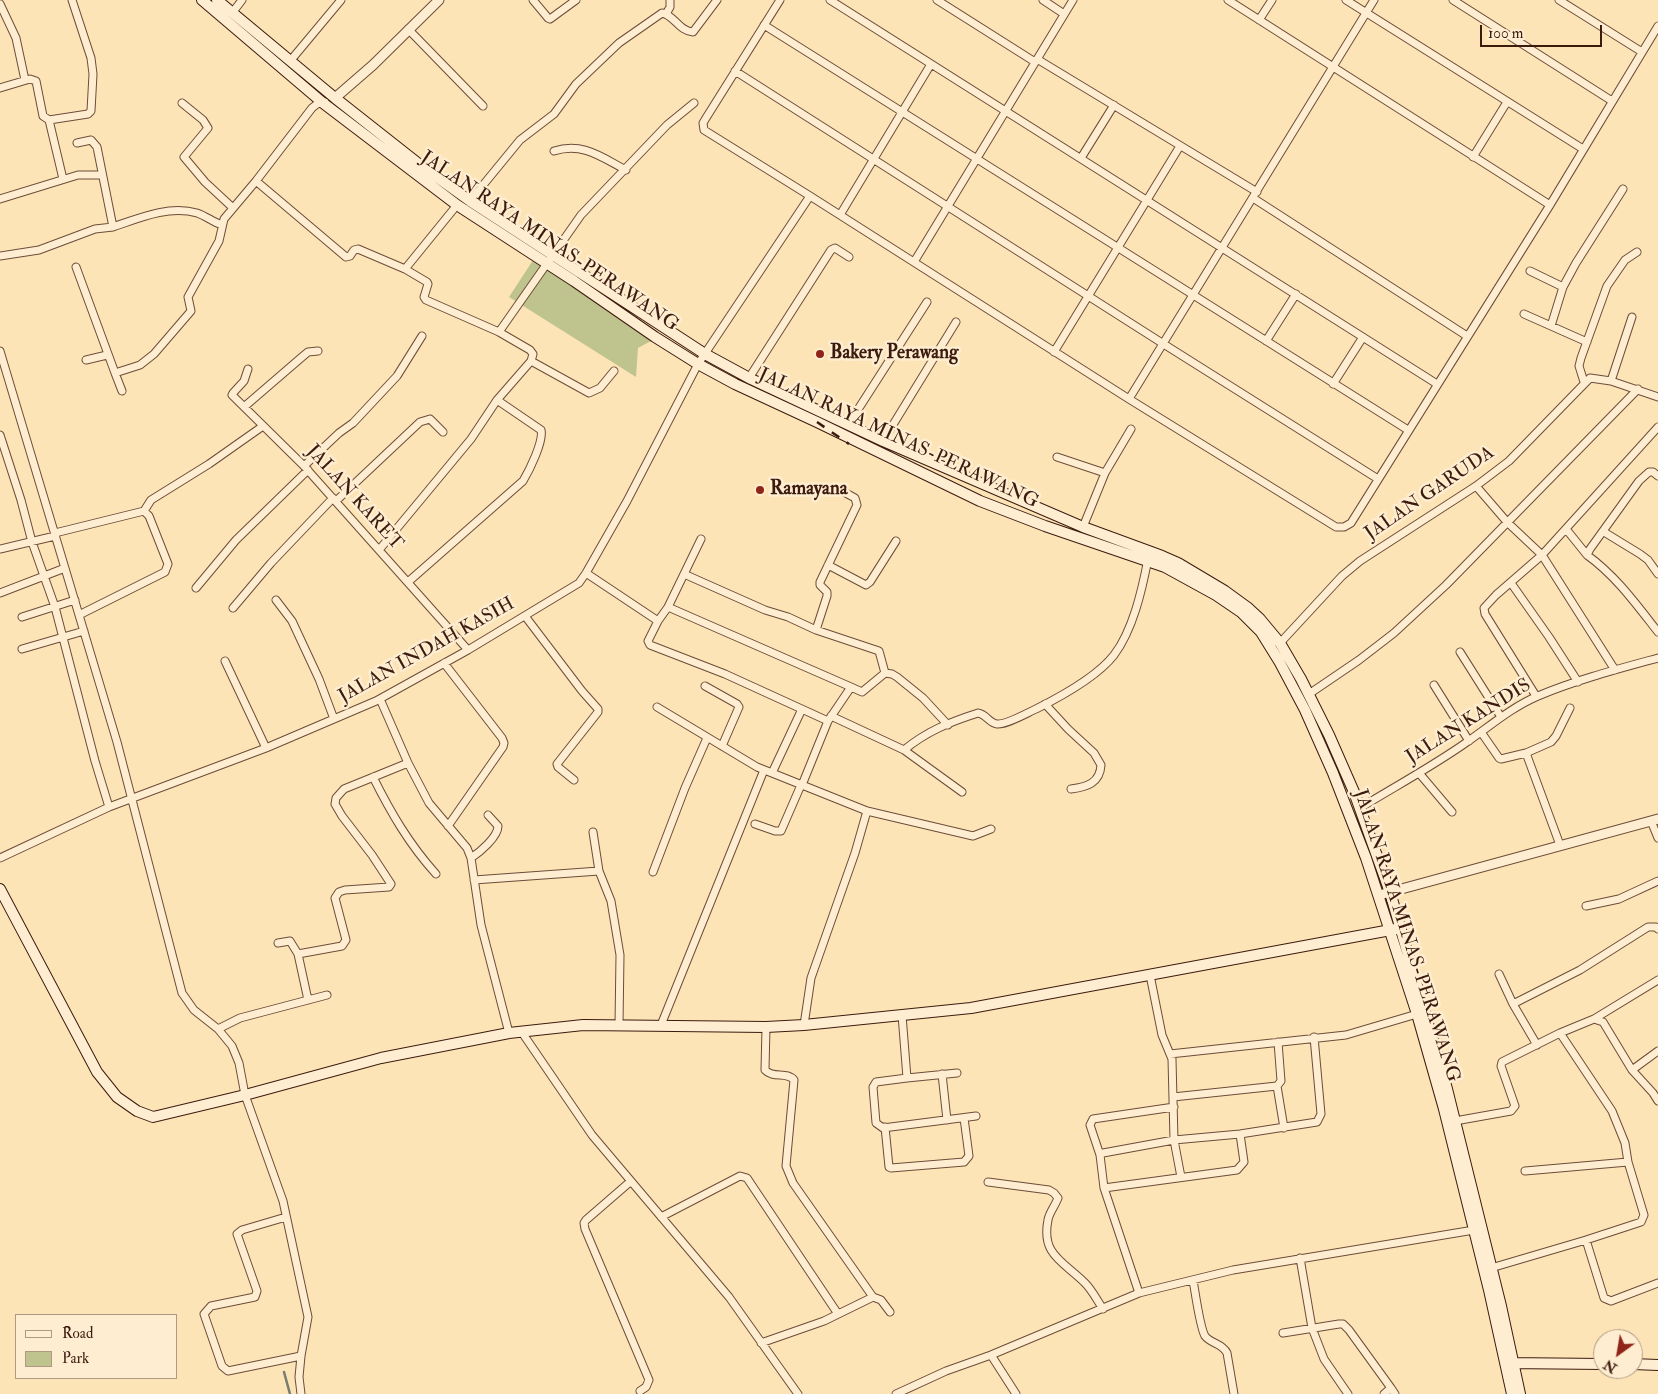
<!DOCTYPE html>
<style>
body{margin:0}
#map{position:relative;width:1658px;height:1394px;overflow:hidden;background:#fde4b6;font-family:"IM FELL Double Pica",serif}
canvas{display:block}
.legend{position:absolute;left:15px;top:1314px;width:162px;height:65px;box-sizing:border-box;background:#feedd0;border:1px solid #b09983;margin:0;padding:6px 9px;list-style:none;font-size:15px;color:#3c1b0f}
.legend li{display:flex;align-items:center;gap:10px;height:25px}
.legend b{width:25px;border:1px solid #b09983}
.north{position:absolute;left:1593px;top:1329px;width:50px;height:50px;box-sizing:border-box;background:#feedd0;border:1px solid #b09983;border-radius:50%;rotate:212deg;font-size:14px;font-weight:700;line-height:20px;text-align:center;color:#3c1b0f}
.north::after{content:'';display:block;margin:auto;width:18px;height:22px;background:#8f2418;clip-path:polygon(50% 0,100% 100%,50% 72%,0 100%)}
.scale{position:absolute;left:1480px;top:25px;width:122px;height:22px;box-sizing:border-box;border:2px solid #3c1b0f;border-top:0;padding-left:6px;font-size:15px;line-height:18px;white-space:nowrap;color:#3c1b0f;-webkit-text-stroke:4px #feedd0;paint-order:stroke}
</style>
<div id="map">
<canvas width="1658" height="1394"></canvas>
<ul class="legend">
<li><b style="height:6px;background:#feedd0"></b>Road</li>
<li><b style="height:14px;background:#bfc48e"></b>Park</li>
</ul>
<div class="north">N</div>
<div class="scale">100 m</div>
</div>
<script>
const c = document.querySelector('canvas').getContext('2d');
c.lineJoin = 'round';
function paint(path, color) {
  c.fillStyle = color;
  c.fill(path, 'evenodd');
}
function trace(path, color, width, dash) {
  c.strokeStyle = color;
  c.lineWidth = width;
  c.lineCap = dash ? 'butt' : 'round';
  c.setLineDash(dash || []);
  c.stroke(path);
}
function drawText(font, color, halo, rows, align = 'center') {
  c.font = font + ' "IM FELL Double Pica",serif';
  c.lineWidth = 5;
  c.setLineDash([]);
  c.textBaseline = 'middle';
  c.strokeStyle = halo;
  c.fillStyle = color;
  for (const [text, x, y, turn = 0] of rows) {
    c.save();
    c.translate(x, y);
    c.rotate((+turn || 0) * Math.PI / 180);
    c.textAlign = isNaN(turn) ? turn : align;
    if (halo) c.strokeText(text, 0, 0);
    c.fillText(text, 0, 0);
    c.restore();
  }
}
paint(new Path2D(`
 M537,254L660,336L638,348L636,377L509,297Z`), '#bfc48e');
trace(new Path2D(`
 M284,1372L290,1394`), '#787d71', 2.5);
const minor = new Path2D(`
 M533,0L548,18L550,19L576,0
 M830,0L1437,384
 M937,0L1035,62
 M1043,0L1064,14
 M1228,0L1550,205
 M1346,0L1583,149
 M1453,0L1612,101
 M1559,0L1642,52
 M0,4L16,38L25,80
 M232,13L242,0
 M666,14L670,7V0
 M1259,20L1272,0
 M764,25L1408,430
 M408,29L483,106
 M1037,59L1257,192
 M291,60L341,0
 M735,71L1162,343L1378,479
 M0,88L30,79L36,81L43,116L49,120L63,179
 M182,103L203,120L208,128L184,157L205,182L233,208
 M49,120L88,114L91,111L93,74L91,58L72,0
 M554,151C583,142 601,157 626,170
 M1473,157L1507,102
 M1081,158L1114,105
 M256,181L346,257L350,256L354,250L358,249L405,269L457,205
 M810,196L1129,399L1336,527H1344L1351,523L1550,205L1658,26
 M1253,198L1467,336
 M0,199L78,175H101
 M470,201L520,140L554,114L576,84L619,43L662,13C674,15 679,31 693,32L717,0
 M840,215L931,64
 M113,227C139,218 169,205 197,213C206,216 213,222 222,225
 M0,256L39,250L95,229L113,227L97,147L91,140L77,143
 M914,262L1073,0
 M76,267L115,373L140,365L154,354L191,311L188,297L219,241L224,219L256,181L312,108L317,104L325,102
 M1530,271L1563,287
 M1524,314L1587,342
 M1551,326L1563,287L1576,263L1623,189
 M499,332L581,215L667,125L694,103
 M1266,341L1296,294
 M0,351L117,742L182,993L194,1010L218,1029L232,1046L239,1063L245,1095L283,1201L308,1317L301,1356L299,1377L301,1394
 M1054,352L1180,146
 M86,360L107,355
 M531,361L589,393L600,388L614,371
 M248,369L244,381L233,393L232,395L304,466L468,650
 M115,373L122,391
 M749,378L831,250L835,248L849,257
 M1611,381L1632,317
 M1584,382L1579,366L1581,358L1607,286L1625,260L1637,252
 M1333,384L1363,337
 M1129,399L1374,0
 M244,407L302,357L308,352L318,351
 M848,425L927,302
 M0,435L21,500L32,542L55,607L95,761L109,807
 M883,441L956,322
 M1057,457L1105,473
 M304,466L339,433L353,423L397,376L422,336
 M1658,476L1653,472H1649L1639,481L1590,549L1587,555C1616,576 1636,604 1658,632
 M1476,486L1507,522L1542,555L1615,670
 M336,501L420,422L430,419L443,432
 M1083,527L1105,473L1131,429
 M1566,529L1587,555
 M1604,532L1640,554L1648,560L1658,574
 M55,533L144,511L151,500L209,464L263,426
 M0,549L55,536
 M379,550L471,439L497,400L531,361L533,354L530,350L499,332L426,300L424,297L428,284L427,282L405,269
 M828,565L866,585L870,582L896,541
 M586,573L658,621L668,607L851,687L828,721L802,785
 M684,574L765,610L788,617L816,630L879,651L885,673L862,692L851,687
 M408,582L523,481C529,471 544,441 541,430L497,400
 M1511,583L1549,637L1578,682
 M196,588L236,540L308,470
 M0,593L65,568
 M276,600L292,621L319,679L334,719
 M668,607L701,539
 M233,608L271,563L333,498
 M79,615L165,572L168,564L149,516L144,511
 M525,616L582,691L598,709V712L557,764L558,767L574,780
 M22,617L75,600
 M658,621L648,641L650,645L725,674L828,721
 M816,630L827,596V592L820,585V582L857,505L855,498L842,491
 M1280,643L1342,576L1360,561L1476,486L1509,461L1590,378L1611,381L1658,397
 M22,649L84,631
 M1460,652L1501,717
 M225,661L266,748
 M444,663L502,738L504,743L503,747L448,826
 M885,673L892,674L897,677L923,698L948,725
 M1434,685L1469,741
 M705,686L737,704L739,707L722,746
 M1309,694L1359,660L1394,633L1446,585L1638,389
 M1536,696L1485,614L1484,608L1496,595L1542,555L1658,427
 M380,699L408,763L429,803L467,848L471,858L481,925L509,1033
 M1045,704L1068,729L1094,753L1101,765C1100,783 1087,787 1071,789
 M657,707L757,767L867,811L855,853L811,978L804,1025
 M831,716L904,750
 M1481,732L1499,758L1501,759L1526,753L1560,845
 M1526,753L1551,742L1556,736L1570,708
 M772,773L802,709
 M1419,773L1452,812
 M373,777C391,813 409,844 436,874
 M962,792L904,750C927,731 950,722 978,713C986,714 989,723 997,724C1006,725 1027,713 1036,709C1060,697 1097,677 1114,655C1133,630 1142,590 1148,559
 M1360,808C1396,786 1433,766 1467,742C1490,726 1512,707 1538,696C1576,680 1618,669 1658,658
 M867,811L973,836L991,829
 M1651,821L1658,838
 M755,824L775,831H781L801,785
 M593,832L599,871L611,901L620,955L619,1025
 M0,858L109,807L266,748L376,701L468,650L579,583L586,573L627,501L698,364L810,196L704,130L703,123L706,118L780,0
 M471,858C480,852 498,837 498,826L488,815
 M653,872L685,788L707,738
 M474,880L599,871
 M1586,906L1619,899L1658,881
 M278,943L290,941L298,954L308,1000
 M298,954L342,946L346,940L335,898L339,892L345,890L389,887L391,884L372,855L342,816L335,804L336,798L344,789L408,763
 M1499,974L1513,1004L1537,1045
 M1150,975L1162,1035L1172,1059L1174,1140L1181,1177
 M1513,1004L1580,970L1648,927H1656L1658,929
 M902,1015L907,1078L876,1082L873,1087L876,1123L883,1128L976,1116
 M1594,1019L1658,980
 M661,1025L764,770
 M766,1027L765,1070C773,1079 787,1071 794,1080L786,1166L793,1183L873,1297
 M218,1029L240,1018L327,995
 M521,1031L592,1135L729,1297L798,1394
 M1560,1033L1594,1019L1603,1022L1632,1070L1653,1093L1658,1101
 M1170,1054L1346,1035L1417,1014
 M1632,1070L1658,1051
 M942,1074L947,1120
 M907,1078L957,1073
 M1277,1086L1284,1128
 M1173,1097L1277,1086L1281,1081L1278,1042
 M1455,1121L1511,1111L1515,1106L1501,1066L1502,1062L1560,1033L1612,1111L1625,1143L1628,1162L1644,1215L1641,1222L1586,1240
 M885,1127L889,1167L891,1168L964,1162L969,1156L964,1118
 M1100,1155L1090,1125L1093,1119L1174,1107
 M1525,1171L1628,1162
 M631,1181L586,1220L584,1223L585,1229L649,1380L646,1387L640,1391
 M988,1182L1049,1190L1054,1193L1058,1198C1055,1206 1049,1213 1048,1220C1041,1255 1063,1261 1085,1283C1092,1290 1097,1300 1103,1309
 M1104,1188L1237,1170L1244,1162L1240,1134
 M286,1217L242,1230L237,1234L257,1291L255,1297L211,1306L204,1314L222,1366L228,1371L301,1356
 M661,1217L740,1176L747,1178L838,1314
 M1300,1258L1312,1328L1324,1359L1348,1394
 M1491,1268L1586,1240L1604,1298L1611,1301L1658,1283
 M1193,1280C1195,1291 1200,1328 1205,1336C1211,1344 1222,1343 1227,1353L1234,1394
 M1139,1293L1104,1188L1100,1155L1103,1153L1174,1140L1240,1134L1317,1122L1321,1114L1314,1037
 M1283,1333L1339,1324H1343L1349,1330L1391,1388
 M761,1343L824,1321L873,1297L881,1300L890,1312
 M991,1355L1016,1394
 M896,1394L946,1371L991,1355L1139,1293L1233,1270L1474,1230
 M1384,1394L1391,1388L1395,1394`);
const tertiary = new Path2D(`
 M335,98L373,65L439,0
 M1383,894L1658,819`);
const secondary = new Path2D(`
 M202,0L323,103L457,205L574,281L655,337L698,364L735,384L817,422L980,501L1045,526L1165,567L1216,595L1241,612L1261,632L1279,661L1305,710L1333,773L1366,858L1417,1014L1444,1109L1489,1290L1512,1394
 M217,0L335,98L420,165L470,201L705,354L751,379L883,441L1083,527L1162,556L1178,563L1225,591L1247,607L1260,619L1280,643L1301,679L1329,735L1354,792L1390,892L1447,1089L1501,1306L1520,1394
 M0,889L97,1072L117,1097L137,1111L153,1117L245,1095L381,1058L509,1033L583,1025L766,1027L804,1025L971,1008L1396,929
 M1507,1363L1603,1364
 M1633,1364L1658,1365`);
trace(minor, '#6c4d39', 9);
trace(tertiary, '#6c4d39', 11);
trace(secondary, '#3c1b0f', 12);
trace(minor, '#feedd0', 7);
trace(tertiary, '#feedd0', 9);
trace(secondary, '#feedd0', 10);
trace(new Path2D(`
 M817,422L849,444`), '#3c1b0f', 2.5, [9, 9]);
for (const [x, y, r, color] of [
 [820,354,5,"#8f2418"],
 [760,490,5,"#8f2418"]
]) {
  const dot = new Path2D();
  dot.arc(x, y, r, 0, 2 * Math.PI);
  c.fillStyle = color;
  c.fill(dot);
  trace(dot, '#feedd0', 2);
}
drawText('19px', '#3c1b0f', '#feedd0', [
 ["JALAN RAYA MINAS-PERAWANG",549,242,34],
 ["JALAN RAYA MINAS-PERAWANG",898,439,25],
 ["JALAN GARUDA",1430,494,-34],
 ["JALAN KARET",354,498,48],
 ["JALAN INDAH KASIH",427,651,-29],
 ["JALAN KANDIS",1469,722,-32],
 ["JALAN RAYA MINAS-PERAWANG",1406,936,72]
]);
drawText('bold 19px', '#3c1b0f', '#feedd0', [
 ["Bakery Perawang",830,354],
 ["Ramayana",770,490]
], 'left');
</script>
